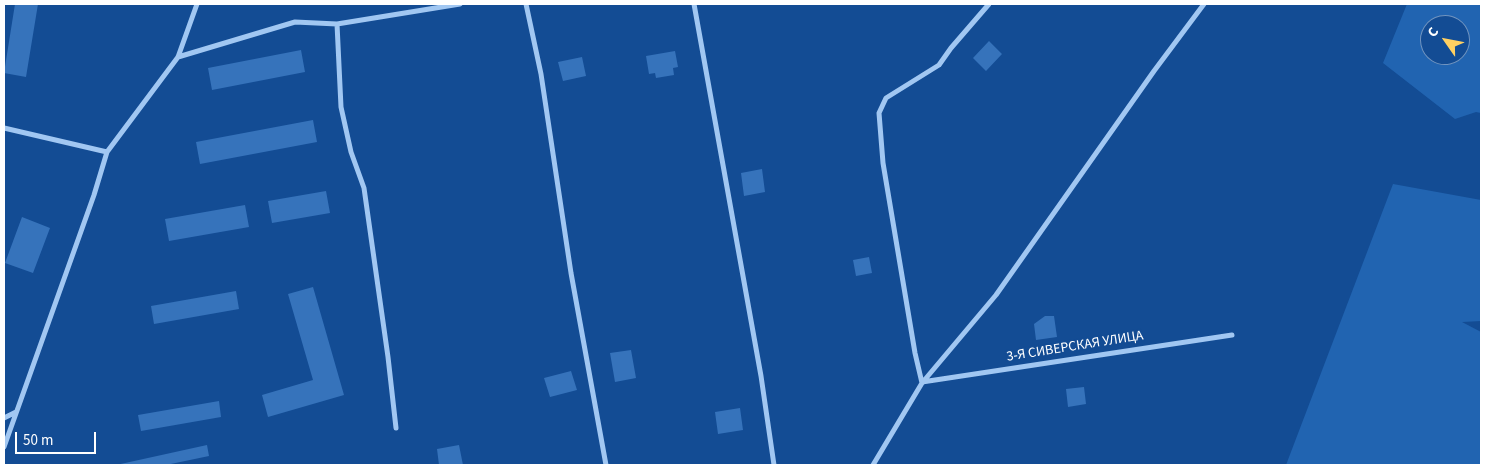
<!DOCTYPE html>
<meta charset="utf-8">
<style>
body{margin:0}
#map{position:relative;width:1485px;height:469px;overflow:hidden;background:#134c94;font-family:"Source Sans 3",sans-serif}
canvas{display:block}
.frame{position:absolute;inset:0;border:5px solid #fff;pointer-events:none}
.north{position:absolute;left:1420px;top:15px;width:50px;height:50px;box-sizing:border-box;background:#134c94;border:1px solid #7194bf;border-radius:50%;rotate:303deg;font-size:14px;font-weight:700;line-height:20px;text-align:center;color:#fff}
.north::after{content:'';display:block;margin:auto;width:18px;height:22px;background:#ffd062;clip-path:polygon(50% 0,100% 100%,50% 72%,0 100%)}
.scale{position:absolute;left:15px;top:432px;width:81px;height:22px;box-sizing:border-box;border:2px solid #fff;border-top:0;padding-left:6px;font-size:15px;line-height:18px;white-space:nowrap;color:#fff;-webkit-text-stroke:4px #134c94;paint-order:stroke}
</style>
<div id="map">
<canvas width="1485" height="469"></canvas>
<div class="frame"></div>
<div class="north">С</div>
<div class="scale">50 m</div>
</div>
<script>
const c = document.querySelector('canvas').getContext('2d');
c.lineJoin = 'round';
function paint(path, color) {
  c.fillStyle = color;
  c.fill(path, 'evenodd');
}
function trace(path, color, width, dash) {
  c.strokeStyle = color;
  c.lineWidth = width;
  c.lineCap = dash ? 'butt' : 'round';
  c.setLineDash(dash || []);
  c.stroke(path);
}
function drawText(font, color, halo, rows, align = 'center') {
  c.font = font + ' "Source Sans 3",sans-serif';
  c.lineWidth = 4;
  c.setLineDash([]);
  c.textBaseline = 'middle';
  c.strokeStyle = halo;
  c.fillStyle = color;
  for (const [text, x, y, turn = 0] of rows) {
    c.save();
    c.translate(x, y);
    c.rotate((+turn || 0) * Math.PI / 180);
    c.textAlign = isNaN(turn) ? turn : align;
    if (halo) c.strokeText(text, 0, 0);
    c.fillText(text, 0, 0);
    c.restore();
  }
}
paint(new Path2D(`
 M1407,4H1481V113L1476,112L1455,119L1383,63ZM1430,25H1460V55H1430Z
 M1393,184L1481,200V321L1462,322L1481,332V465H1286Z`), '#2164b1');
paint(new Path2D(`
 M15,4H38L26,77L4,73Z
 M989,41L1002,54L986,71L973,58Z
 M301,50L305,72L212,90L208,68Z
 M675,51L678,67L673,68L674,75L656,78L655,73L649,74L646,56Z
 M582,57L586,76L563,81L558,62Z
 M313,120L317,142L200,164L196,142Z
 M762,169L765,192L744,196L741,173Z
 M326,191L330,213L272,223L268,201Z
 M245,205L249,227L169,241L165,219Z
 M22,217L50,228L33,273L5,263Z
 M869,257L872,273L856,276L853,260Z
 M313,287L344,395L268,417L262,395L313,380L288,294Z
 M236,291L239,309L154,324L151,306Z
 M1045,316H1054L1057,337L1036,340L1034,324Z
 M631,350L636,378L615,382L610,353Z
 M571,371L577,390L550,397L544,378Z
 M1084,387L1086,404L1068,407L1066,389Z
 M219,401L221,417L141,431L138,415Z
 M740,408L743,430L718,434L715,412Z
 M207,445L209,456L166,465H116Z
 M459,445L463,465H439L437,449Z`), '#3673bb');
trace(new Path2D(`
 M526,4L541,74L571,273L606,465
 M694,4L761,376L774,465
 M337,24L341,107L351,152L364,188L388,357L396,428
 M178,57L295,22L337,24L460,4
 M4,128L107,152L94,195L4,447
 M107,152L178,57L197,4
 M922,382L1232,335
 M922,383L915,353L883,163L879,113L886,98L939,65L951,48L989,4
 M4,418L16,412
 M873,465L922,383L996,295L1154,71L1204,4`), '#a1c7f2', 5);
drawText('14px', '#fff', '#134c94', [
 ["3-Я СИВЕРСКАЯ УЛИЦА",1075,347,-9]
]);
</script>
